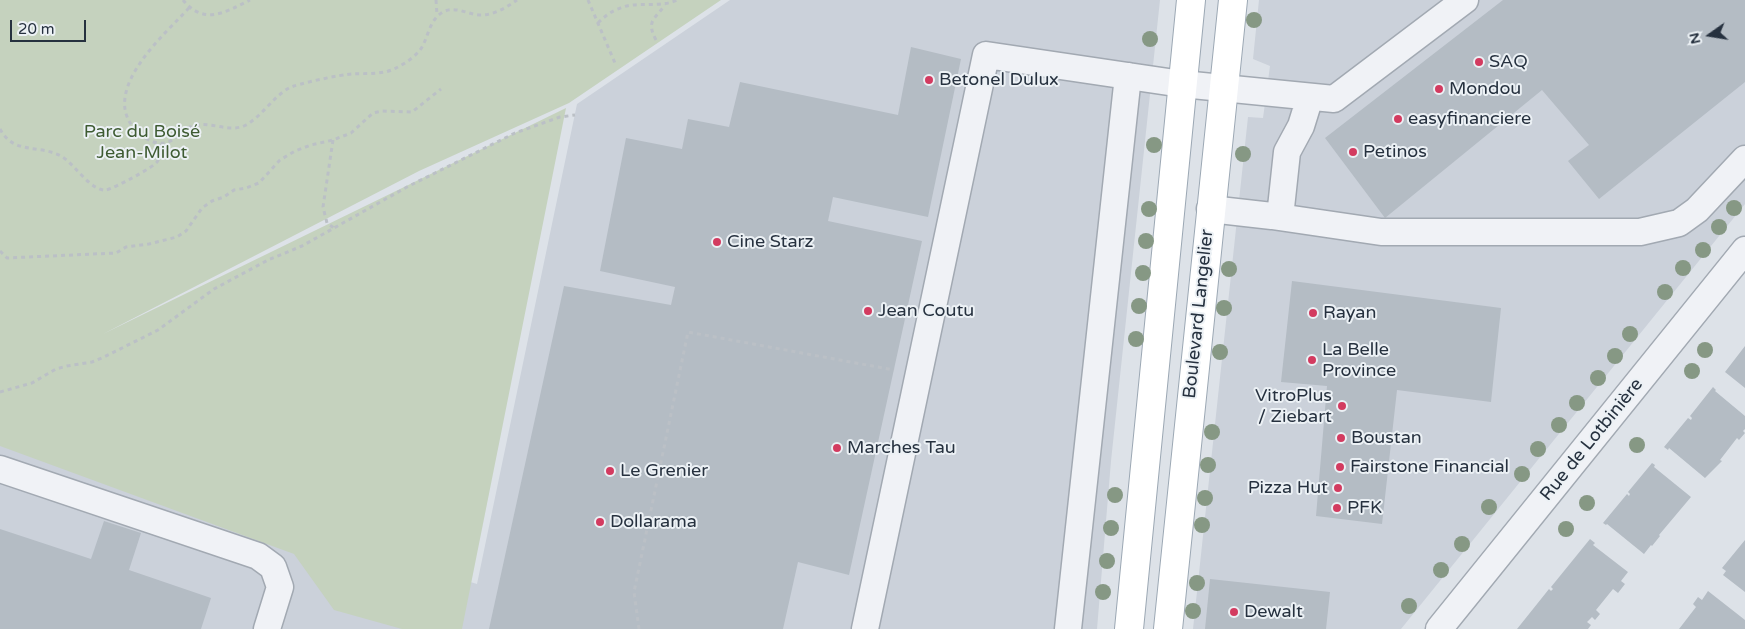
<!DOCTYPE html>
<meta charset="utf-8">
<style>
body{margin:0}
#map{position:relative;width:1745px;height:629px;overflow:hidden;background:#dde2e8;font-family:"Varela Round",sans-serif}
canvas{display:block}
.north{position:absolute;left:1685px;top:10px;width:50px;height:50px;-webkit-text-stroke:4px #ecf1f5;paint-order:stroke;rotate:257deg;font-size:14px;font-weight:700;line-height:20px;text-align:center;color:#26313f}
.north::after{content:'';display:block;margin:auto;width:18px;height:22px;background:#26313f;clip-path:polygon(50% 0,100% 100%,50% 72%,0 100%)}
.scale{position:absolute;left:10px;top:20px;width:76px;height:22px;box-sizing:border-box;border:2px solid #26313f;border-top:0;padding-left:6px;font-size:15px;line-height:18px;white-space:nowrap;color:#26313f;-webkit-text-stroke:4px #ecf1f5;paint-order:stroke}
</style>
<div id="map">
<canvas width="1745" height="629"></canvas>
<div class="north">N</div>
<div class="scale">20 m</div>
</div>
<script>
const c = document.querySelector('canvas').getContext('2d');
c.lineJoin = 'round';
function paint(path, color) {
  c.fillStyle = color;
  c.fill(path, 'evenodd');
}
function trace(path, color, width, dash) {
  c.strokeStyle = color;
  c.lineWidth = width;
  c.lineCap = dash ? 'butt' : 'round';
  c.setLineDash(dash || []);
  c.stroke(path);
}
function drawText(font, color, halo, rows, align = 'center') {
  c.font = font + ' "Varela Round",sans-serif';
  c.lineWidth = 4;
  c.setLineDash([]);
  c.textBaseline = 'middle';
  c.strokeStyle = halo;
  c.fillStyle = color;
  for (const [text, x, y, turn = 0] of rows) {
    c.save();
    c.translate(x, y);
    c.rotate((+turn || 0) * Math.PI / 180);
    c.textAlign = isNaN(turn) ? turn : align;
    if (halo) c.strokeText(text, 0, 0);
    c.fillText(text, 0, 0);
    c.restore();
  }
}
paint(new Path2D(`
 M730,0H1160L1111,461L1097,629H0V440L477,584L577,104Z
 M1259,0H1745V204L1401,629H1193L1248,117L1263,118L1270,66L1253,59Z`), '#cbd1da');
paint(new Path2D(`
 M0,0H721L569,103L419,171L103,334L566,108L462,629H402L334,610L294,554L0,446Z`), '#c5d2be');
paint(new Path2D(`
 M1503,0H1745V82L1599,199L1568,161L1589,145L1542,90L1385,218L1325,138Z
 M911,47L961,59L928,217L833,197L828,221L922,241L849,575L798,562L783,629H489L564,286L671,305L675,287L600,271L626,138L682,149L688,119L729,127L740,82L898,115Z
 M1292,281L1501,308L1491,402L1397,390L1382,524L1316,516L1327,386L1281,382Z
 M1745,346V388L1725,372Z
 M1713,387L1716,390L1715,391L1745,416V429L1743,431L1745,433L1739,440L1737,438L1720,460L1722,461L1705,478L1669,448L1668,450L1664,447L1688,418L1691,420L1692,418L1690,416Z
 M1652,463L1655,465L1654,467L1691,497L1659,535L1660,536L1652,546L1651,545L1644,554L1607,524L1606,525L1603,523L1627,494L1629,496L1630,494L1628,492Z
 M104,521L141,533L129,570L211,598L201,629H0V529L91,559Z
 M1590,539L1595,543L1593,545L1628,572L1621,581L1625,584L1618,593L1613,589L1596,610L1600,614L1595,620L1592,617L1587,622L1591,625L1588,629H1517L1549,589L1551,591L1553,589L1551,587Z
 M1745,540V592L1723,575L1726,571L1722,568Z
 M1210,579L1330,592L1326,629H1205Z
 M1708,591L1745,620V629H1679L1696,607L1693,604L1698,597L1702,600Z`), '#b4bcc4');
const minor = new Path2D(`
 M1210,209L1272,216L1381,232H1640L1679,223L1697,210L1745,159
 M1280,217L1287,152L1301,126L1310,97
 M0,469L258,556L273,567L280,587L267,629
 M865,629L986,55L1182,84L1334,99L1465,0
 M1068,629L1128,76
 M1439,629L1745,250`);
const major = new Path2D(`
 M1129,629L1191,0
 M1168,629L1233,0`);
trace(minor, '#a2a9b2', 29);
trace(major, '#9ca8b4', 30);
trace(new Path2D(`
 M183,0C204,26 226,12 250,0
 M436,0L437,15
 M588,0L615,63
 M189,8C165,34 102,88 133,127C142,138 159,149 172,140C178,136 183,130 190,127C208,119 229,134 246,125C262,116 274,96 289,88C296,84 343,74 352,74C367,73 383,75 396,68C406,63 420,54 424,43C429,32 431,19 443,12C456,5 470,16 483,15C496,14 507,7 517,0
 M598,23C604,17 610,12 618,9C636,0 658,9 677,0
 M656,40C646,21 654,20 665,5
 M0,129C14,155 38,144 61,156C75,164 90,191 106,190C113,189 154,167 157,162C161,157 160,149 159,143
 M333,140L323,207L327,223L334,228
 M0,251L7,258L116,253L126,247L149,244L177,237L186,231L202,208L212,201L224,197L234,190L246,188L259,183L280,160L295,151L311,145L333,140L351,133L373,113L382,111L412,112L441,89
 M0,392L32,383L56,369L67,366L92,362L104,357L158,330L214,289L268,260L302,246L407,187L515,133L560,117L575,115
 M639,629L634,592L688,332L894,370`), '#bbc0c6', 3, [4, 4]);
trace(minor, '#f0f2f6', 26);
trace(major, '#fff', 28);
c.fillStyle = '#869884';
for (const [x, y] of [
 [1254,20],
 [1150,39],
 [1154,145],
 [1243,154],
 [1734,208],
 [1149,209],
 [1719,227],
 [1146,241],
 [1703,250],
 [1683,268],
 [1229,269],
 [1143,273],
 [1665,292],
 [1139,306],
 [1224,308],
 [1630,334],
 [1136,339],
 [1705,350],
 [1220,352],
 [1615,356],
 [1692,371],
 [1598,378],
 [1577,403],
 [1559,425],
 [1212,432],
 [1637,445],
 [1538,449],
 [1208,465],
 [1522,474],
 [1115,495],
 [1205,498],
 [1587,503],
 [1489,507],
 [1202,525],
 [1111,528],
 [1566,529],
 [1462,544],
 [1107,561],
 [1441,570],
 [1197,583],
 [1103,592],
 [1409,606],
 [1193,611]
]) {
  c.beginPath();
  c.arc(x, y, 8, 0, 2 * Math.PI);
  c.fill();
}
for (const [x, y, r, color] of [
 [1479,62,5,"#d33b60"],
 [929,80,5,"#d33b60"],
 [1439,89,5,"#d33b60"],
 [1398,119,5,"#d33b60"],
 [1353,152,5,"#d33b60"],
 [717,242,5,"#d33b60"],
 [868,311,5,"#d33b60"],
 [1313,313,5,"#d33b60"],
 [1312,360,5,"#d33b60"],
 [1342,406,5,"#d33b60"],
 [1341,438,5,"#d33b60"],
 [837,448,5,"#d33b60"],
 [1340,467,5,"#d33b60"],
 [610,471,5,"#d33b60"],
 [1338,488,5,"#d33b60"],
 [1337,508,5,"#d33b60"],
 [600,522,5,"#d33b60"],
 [1234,612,5,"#d33b60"]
]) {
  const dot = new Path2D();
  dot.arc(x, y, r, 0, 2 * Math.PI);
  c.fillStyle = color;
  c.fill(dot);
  trace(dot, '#ecf1f5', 2);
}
drawText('18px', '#26313f', '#ecf1f5', [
 ["SAQ",1489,62],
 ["Betonel Dulux",939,80],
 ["Mondou",1449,89],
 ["easyfinanciere",1408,119],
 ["Petinos",1363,152],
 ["Cine Starz",727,242],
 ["Jean Coutu",878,311],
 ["Rayan",1323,313],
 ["La Belle",1322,350],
 ["Province",1322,371],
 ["VitroPlus",1332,396,"right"],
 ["/ Ziebart",1332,417,"right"],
 ["Boustan",1351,438],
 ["Marches Tau",847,448],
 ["Fairstone Financial",1350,467],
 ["Le Grenier",620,471],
 ["Pizza Hut",1328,488,"right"],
 ["PFK",1347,508],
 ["Dollarama",610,522],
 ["Dewalt",1244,612]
], 'left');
drawText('18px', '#3e5b32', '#ecf1f5', [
 ["Parc du Boisé",142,132],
 ["Jean-Milot",142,153]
]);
drawText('18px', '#26313f', '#ecf1f5', [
 ["Boulevard Langelier",1199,314,-84],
 ["Rue de Lotbinière",1592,440,-51]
]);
</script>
